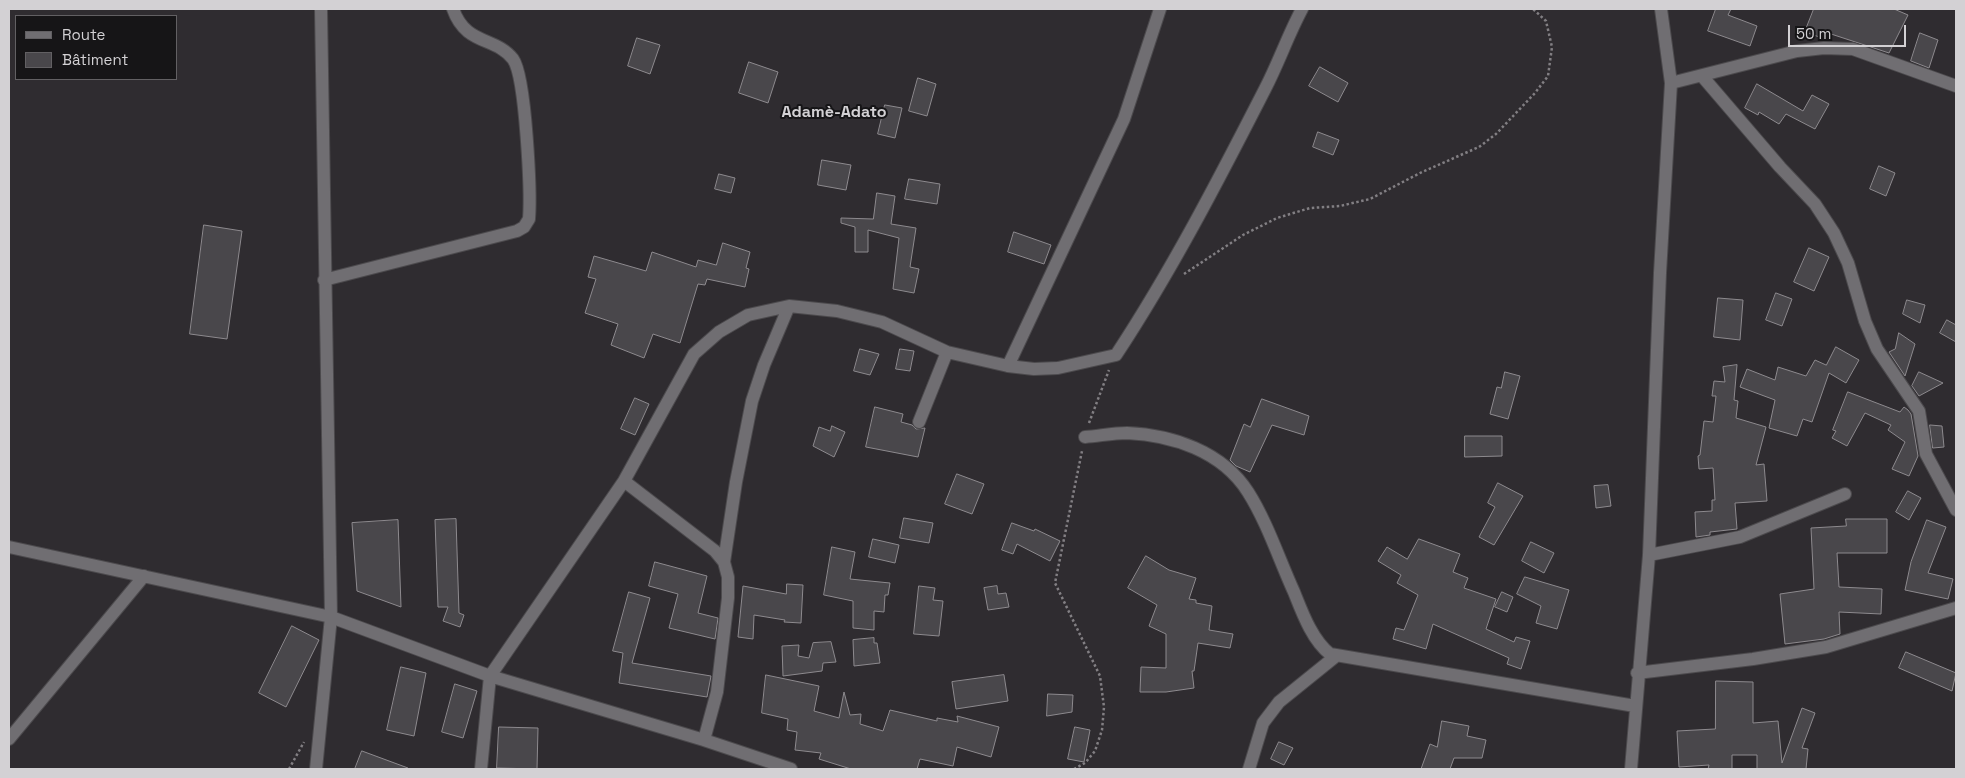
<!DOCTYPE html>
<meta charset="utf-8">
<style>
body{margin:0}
#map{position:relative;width:1965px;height:778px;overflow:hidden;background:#2f2c30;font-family:"Space Grotesk",sans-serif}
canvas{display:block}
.frame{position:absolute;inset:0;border:10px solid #d3d1d4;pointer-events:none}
.legend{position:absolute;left:15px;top:15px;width:162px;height:65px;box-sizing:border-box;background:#161517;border:1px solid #626063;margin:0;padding:6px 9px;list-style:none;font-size:15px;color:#d3d1d4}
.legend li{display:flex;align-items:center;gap:10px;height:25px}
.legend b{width:25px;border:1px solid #626063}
.scale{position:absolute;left:1788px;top:25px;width:118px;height:22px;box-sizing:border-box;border:2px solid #d3d1d4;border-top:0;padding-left:6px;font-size:15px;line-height:18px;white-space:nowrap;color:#d3d1d4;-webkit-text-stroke:4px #161517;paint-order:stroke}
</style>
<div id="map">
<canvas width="1965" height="778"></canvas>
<div class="frame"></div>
<ul class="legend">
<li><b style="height:6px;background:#706e72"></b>Route</li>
<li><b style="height:14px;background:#49474b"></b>Bâtiment</li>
</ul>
<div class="scale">50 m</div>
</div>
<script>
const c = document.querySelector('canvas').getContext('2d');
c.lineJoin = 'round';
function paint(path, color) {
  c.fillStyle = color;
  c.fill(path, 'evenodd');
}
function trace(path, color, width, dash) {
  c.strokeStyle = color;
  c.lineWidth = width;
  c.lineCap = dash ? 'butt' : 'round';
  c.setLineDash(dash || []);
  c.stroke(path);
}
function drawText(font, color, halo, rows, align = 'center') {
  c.font = font + ' "Space Grotesk",sans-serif';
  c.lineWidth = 4;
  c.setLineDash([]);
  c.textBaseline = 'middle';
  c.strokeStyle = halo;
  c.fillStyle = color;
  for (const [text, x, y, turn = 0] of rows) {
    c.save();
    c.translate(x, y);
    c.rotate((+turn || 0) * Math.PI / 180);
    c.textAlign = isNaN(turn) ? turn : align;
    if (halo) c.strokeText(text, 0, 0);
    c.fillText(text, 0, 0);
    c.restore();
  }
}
const building = new Path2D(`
 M1716,9H1731L1728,15L1757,26L1750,46L1708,31Z
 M1814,9H1894L1908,15L1889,53L1828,33L1825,39L1805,32Z
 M1920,33L1938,40L1929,68L1911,61Z
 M637,38L660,45L650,74L628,66Z
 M749,62L778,72L768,103L739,93Z
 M1320,67L1348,83L1338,102L1309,86Z
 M918,78L936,84L927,116L909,111Z
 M1757,84L1803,111L1812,95L1829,104L1815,129L1786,114L1779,124L1759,112L1758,115L1745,108Z
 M885,105L902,108L895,138L878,134Z
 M1318,132L1339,140L1333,155L1313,147Z
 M822,160L851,165L846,190L818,185Z
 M1879,166L1895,173L1886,196L1870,189Z
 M719,174L735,178L731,193L715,189Z
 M909,179L940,184L937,204L905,199Z
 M877,193L895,196L891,224L916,228L910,267L919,269L914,293L893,289L899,238L868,230V252H855V227L841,223V218L873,219Z
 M204,225L242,231L227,339L190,334Z
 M1014,232L1051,245L1044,264L1008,252Z
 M723,243L750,252L746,268L749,269L745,287L707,279L705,285L698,284L680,343L653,334L644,358L611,345L618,324L585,313L596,279L588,277L594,256L646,271L652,252L696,267L698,260L716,265Z
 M1809,248L1829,257L1814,291L1794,282Z
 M1776,293L1792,299L1782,326L1766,320Z
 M1718,298L1743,300L1740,340L1714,337Z
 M1907,300L1925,305L1920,323L1903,314Z
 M1947,320L1956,325V342L1940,333Z
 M1899,333L1915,344L1905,376L1889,352L1895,349Z
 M1836,347L1859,360L1846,383L1829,373L1812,422L1803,419L1797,436L1769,428L1775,400L1740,387L1747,369L1775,380L1778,367L1806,376L1815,360L1826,365Z
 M860,349L879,354L870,375L854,371Z
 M900,349L914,351L910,371L896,369Z
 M1737,365L1734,400L1738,401L1736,418L1766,427L1756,465L1764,464L1767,501L1735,503L1737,529L1710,532V535L1696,537L1695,512L1712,511V500H1715L1713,468L1699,469L1698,456L1700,455L1704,421L1713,422L1716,396H1712L1714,381L1725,382L1723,367Z
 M1505,372L1520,376L1508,419L1490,414L1497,387L1501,388Z
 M1919,372L1943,383L1919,396L1912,386Z
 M1848,392L1900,412L1904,407L1908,410L1911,414L1918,456L1909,476L1892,469L1905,442L1888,430L1891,425L1865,413L1847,446L1832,438L1836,431L1833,430Z
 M635,398L649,404L635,435L621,429Z
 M1262,399L1309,416L1304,435L1272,425L1250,472L1236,466L1230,460L1244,424L1250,427Z
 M875,407L903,414L901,422L912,425L916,429L925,428L918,457L866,447Z
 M1930,425L1942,426L1944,447L1933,448Z
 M832,426L845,432L834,457L813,446L819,427L830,431Z
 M1465,436H1502V456L1465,457Z
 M957,474L984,484L972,514L945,504Z
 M1498,483L1523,496L1494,545L1479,537L1495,507L1488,503Z
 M1608,485L1611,506L1596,508L1594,486Z
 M1908,491L1921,498L1909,520L1896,512Z
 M904,518L933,523L929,543L900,538Z
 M456,519L459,613L464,615L460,627L443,621L448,607H438L435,520Z
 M1846,519H1887V553H1837L1839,587L1882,589L1881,614L1839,612L1840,634L1824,639L1785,644L1780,594L1814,589L1811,528L1846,526Z
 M398,520L401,607L357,591L352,523Z
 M1927,520L1946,527L1928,573L1953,579L1948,599L1905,590L1911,562Z
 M1012,523L1034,531L1035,529L1060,541L1050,561L1017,544L1013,554L1002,550Z
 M873,539L899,545L895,563L869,557Z
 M1419,539L1460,554L1453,572L1468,578L1464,588L1496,599L1486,629L1514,642L1516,637L1530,641L1521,669L1507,664L1509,658L1433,624L1426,649L1393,639L1396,628L1404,630L1418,595L1397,583L1401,575L1378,561L1387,547L1407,559Z
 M1531,542L1554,553L1544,573L1522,561Z
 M832,547L855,552L850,579L890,583L888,595H885L884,612L874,611V630L853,628V601L824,595Z
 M1146,556L1169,570L1196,578L1189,599L1196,600V603L1212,606L1209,630L1233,634L1230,648L1198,643L1194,671H1192L1194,688L1166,692H1140L1141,667L1166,668V634L1149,626L1157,605L1128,588Z
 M655,562L707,576L698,613L718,618L715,639L669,628L678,594L649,586Z
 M1525,577L1569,590L1557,629L1536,623L1541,606L1517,594Z
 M787,584L803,585L801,623L784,622L785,620L754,615L753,639L738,637L743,586L786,594Z
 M919,586L935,588L933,600L943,601L939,636L914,634Z
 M997,586L998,594L1006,593L1009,607L988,610L984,588Z
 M629,592L650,598L632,663L711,676L707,697L619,683L623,653L613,651Z
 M1502,592L1513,597L1507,612L1495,607Z
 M292,626L319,640L286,707L259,693Z
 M874,638V643H877L880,663L854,666L853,640Z
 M831,642L836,662L823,663L822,671L783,676L782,646L799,645L798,656L809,658L813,643Z
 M1906,652L1956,673L1952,691L1899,668Z
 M401,667L426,673L414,736L387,730Z
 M766,675L819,686L814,711L839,718L844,692L850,715L861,714L860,724L883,731L890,710L937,721V718L958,722L957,716L999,727L991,757L957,747L953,766L920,759L917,769H851L819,759L821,753L795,750L797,732L787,730L788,719L762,713Z
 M1004,675L1008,701L956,709L952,682Z
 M1716,681L1753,682V723L1778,721L1782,763L1802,708L1815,713L1802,748L1808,749L1806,769H1757V755H1732V769H1708L1709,765L1679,767L1677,731L1715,729Z
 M455,684L477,691L463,738L442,732Z
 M1048,694L1073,695L1072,712L1047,716Z
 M1442,721L1469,726L1467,736L1486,740L1482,758H1454L1450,769H1421L1430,744L1437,747Z
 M499,727L538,728L537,769L497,768Z
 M1075,727L1090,730L1084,762L1068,759Z
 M1279,742L1293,748L1284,765L1271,759Z
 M362,751L408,768V769H355Z`);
paint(building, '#49474b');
trace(building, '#8d8a8e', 1);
const minor = new Path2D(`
 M1702,76L1780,167L1815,204L1834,233L1848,263L1865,321L1877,349L1919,411L1926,454L1956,510
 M1671,83L1797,51L1824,48L1853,49L1956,86
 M324,280L517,231L524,227L529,219C531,194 526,77 513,59C495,36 466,46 453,9
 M1008,366L1124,119L1160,9
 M919,422L947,352
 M1085,437C1099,436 1113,433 1127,433C1172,435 1222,451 1248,492C1267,522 1279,559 1294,592C1302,612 1312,640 1330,654L1635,706
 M624,481L715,551L724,562L728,577V598L717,692L704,740
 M9,547L331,617L490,676L704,740L791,769
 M1649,555L1740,537L1845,494
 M724,562L736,482L752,401L764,365L789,306
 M1637,673L1753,659L1826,647L1956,608
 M9,739L144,576
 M316,769L331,617L321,9
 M481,769L490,676L624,481L694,354L719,332L748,315L789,306L837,311L882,322L947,352L1008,366L1034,369L1058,368L1116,355C1172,270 1219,179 1265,89C1279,62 1288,35 1302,9
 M1249,769L1263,723L1279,702L1336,656
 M1631,769L1649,555L1660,273L1671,83L1661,9`);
trace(minor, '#4c4a4d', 14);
trace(new Path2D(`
 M1184,274L1243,235L1277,218L1310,208L1340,206L1370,199L1422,172L1479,147L1496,134L1535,93L1548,76L1552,47L1546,21L1533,9
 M1089,423L1109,370
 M289,769L304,742
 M1074,769L1085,763L1095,751L1102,730L1104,707L1100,676L1055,583L1082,451`), '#827f83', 2.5, [2.5, 2.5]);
trace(minor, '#706e72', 12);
drawText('bold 16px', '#d3d1d4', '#161517', [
 ["Adamè-Adato",834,113]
]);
</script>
